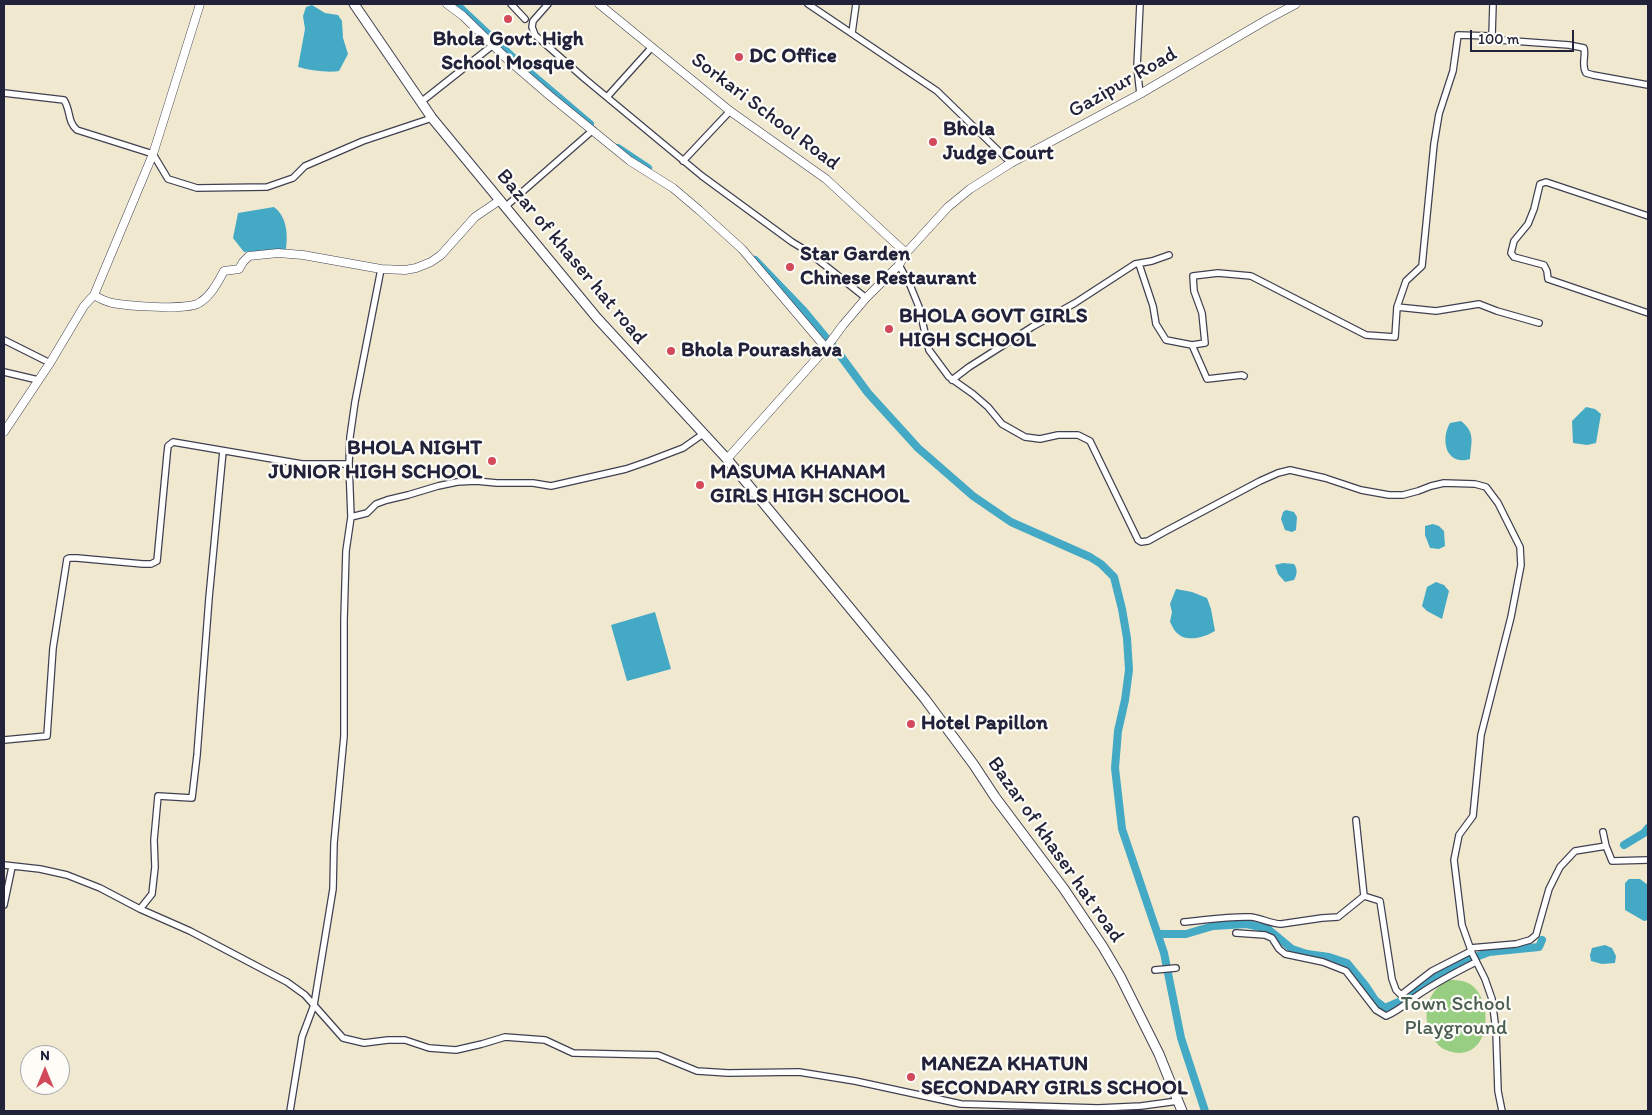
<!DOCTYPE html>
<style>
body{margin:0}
#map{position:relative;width:1652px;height:1115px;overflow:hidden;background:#f0e9d0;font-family:Itim,sans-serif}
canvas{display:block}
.frame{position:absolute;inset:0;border:5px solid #22223b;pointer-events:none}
.north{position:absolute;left:20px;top:1045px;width:50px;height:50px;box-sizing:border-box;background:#fdfcf7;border:1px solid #a5a5ac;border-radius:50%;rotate:0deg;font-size:14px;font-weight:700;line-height:20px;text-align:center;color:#22223b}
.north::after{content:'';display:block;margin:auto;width:18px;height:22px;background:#d1495b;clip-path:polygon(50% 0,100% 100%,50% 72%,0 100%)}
.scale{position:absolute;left:1470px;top:30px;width:104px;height:22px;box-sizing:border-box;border:2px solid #22223b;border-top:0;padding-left:6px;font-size:15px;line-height:18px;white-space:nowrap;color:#22223b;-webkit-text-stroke:4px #fdfcf7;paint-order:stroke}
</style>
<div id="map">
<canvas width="1652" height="1115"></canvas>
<div class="frame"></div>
<div class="north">N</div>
<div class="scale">100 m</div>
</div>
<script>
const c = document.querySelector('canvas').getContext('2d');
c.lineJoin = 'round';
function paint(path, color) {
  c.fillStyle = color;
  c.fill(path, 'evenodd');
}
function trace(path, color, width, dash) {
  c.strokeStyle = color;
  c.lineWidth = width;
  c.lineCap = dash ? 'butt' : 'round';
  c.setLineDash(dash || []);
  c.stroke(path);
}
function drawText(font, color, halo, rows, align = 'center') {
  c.font = font + ' Itim,sans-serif';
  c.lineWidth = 4.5;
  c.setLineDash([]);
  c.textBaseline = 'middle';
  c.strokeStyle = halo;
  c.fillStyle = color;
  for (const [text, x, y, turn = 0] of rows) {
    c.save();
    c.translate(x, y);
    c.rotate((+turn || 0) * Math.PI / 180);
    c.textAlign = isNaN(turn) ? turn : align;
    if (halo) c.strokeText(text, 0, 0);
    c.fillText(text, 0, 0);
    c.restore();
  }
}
paint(new Path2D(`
 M1448,980C1455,980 1463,980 1470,984C1495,1000 1491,1061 1452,1052C1442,1050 1436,1044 1432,1036C1421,1016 1427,991 1448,980Z`), '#97ce81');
paint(new Path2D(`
 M312,5L325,13L338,15L342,21L343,38L348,54L339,71C329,73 308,70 298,67L305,29L303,16L306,7Z
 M274,207C287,217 288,234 286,249L244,252L233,238L238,213Z
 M1586,407L1595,409L1601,414L1596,443L1587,445L1573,443L1572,421Z
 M1461,421C1476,433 1471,442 1470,459C1446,466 1440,440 1450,423Z
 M1286,510L1294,512L1297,517L1296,530L1292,532L1285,530L1281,519L1283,512Z
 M1433,524L1439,526L1444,531L1445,546L1439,549L1430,548L1425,535V526Z
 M1283,563L1294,564C1298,569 1297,575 1294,580L1285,582L1278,574L1275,565Z
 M1436,582L1444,585L1449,591L1442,619L1427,611L1422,606L1427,587Z
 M1176,589L1192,592L1207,598L1211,609L1215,631C1205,637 1187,643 1177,633C1174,631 1172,625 1170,622L1172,612L1170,604Z
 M655,612L671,669L627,681L611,625Z
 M1629,879H1640L1648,885V920L1644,921L1625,910V883Z
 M1605,945L1612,948L1616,956L1615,963L1602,964L1591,961L1590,955L1592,948Z`), '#44a9c4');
trace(new Path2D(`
 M456,4L523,67L590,124
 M618,148L648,168
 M755,260L804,311L837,351L868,393L918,448L973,496L1011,522L1090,557L1101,564L1114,577L1122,609L1127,638L1129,670L1125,700L1118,731L1115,768L1122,829L1164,953L1181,1038L1205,1111
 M1624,845L1644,833L1648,828
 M1158,934H1186L1213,926L1247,924L1268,929L1292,949L1307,954L1329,957L1347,963L1365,985L1375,1000L1385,1008L1401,1001L1425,983L1463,962L1489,952L1539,947L1542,940`), '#44a9c4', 8);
const street = new Path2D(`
 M511,4L525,19
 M548,4L533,21L532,27L535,35L585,79L702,176L792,242L807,251L866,298
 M808,4L937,91L1011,163
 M1493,4L1492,36L1499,40L1569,45L1584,48C1586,57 1581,65 1586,73L1593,75L1648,85
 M852,33L856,4
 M4,93L64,100C71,111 67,121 77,130L153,154L168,179L197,188L267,187L293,178L305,166L363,141L432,118
 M1140,94L1137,67L1140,4
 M607,97L652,47
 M421,102L493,45
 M683,161L730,111
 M505,207L593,130
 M1648,216L1546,182L1540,184L1534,209L1528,224L1514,241L1511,253L1514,257L1544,265L1547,271L1548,279L1648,313
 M1139,264L1153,306L1156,324L1166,340L1192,345L1207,379L1242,375L1244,376
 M899,265L910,285L919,307L929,350L949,377L973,394L988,407L1002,424L1025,437L1040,439L1058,435H1078L1090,441L1138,540L1141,542L1148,541L1166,531L1260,481L1278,473L1290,470L1325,478L1361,490L1389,495H1403L1418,491L1431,486L1444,483L1475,484L1486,487L1498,503L1520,547L1521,565L1511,617L1481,735L1473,816L1459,835L1454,860L1462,925L1472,953L1485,979L1492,999L1496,1031L1498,1091L1502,1111
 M1397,307L1436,311L1479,304L1497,311L1539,323
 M4,340L50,363
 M1192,345L1205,343L1202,313L1194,291L1193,276L1218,273L1251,276L1366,335L1395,337L1397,307L1406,281L1422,266L1434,144L1439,114L1453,71L1458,35L1492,36
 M4,372L38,380
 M952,380L969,367L1032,327L1075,303L1135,264L1152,261L1169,255
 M351,517L367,513L376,504L387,500L408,495L438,486L457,482L476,481L497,483H533L551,486L626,469L649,461L683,448L703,434
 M4,740L47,736L53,648L67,559L69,558H77L143,564H151L157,561L167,455L168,446L173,442L302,464H349
 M1606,846L1612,861L1648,860
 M4,865L40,869L67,875L100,888L140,909L190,931L287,982L305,995L343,1038L364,1043L388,1040H405L429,1048L456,1050L482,1044L505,1037L545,1040L573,1053L658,1055L697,1071L728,1073L799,1072L855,1081L961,1104L1098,1108L1141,1106L1178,1101
 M1364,896L1380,901L1392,979L1396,990L1401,995L1432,971L1471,951
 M4,905L12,867
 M140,909L152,894L155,867L154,840L158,796L192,798L197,755L209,598L223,451
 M1184,922C1206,920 1229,916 1251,917C1261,918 1271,924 1281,924L1322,918L1338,917L1364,896L1356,820
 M1236,933L1265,935L1272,938L1279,949L1285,954L1323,962L1346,971L1376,1010L1386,1016C1400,1010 1406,1003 1418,995C1437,982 1456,972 1476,962
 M1470,948L1516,944L1530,940L1536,935L1549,889L1560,867L1575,851L1606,846L1603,832
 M1155,970L1176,968
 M290,1111L302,1037L314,1005L333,889L334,843L344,736V620L346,551L351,517L349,464L350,437L355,402L381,269`);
const secondary = new Path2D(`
 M447,4L463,16L506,58L550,96L630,161L673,188L699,210L742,249L826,348
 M599,4L730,111L826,179L906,253
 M94,295C100,299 105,301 112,303C128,306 183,310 197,304C210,298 218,282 224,271L239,269L243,262L249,256L278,253L303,255L381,269L405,270L416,268L431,262L441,255L475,217L500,200
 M4,432L50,363L84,306L94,295L153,154L200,4
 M727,459L826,348L843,325L866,298L899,265L906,253L948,207L970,189L1011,163L1140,94L1268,19L1296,4`);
const primary = new Path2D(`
 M354,4L432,118L597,318L727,459L925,699L974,765L995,797L1064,889L1103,947L1120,976L1159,1054L1182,1111`);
trace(street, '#414051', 8);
trace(secondary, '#414051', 9);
trace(primary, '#414051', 11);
trace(street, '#fff', 5.5);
trace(secondary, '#fff', 8);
trace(primary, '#fff', 9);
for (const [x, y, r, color] of [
 [508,19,5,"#d1495b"],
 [739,57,5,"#d1495b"],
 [933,142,5,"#d1495b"],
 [790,267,5,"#d1495b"],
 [889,329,5,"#d1495b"],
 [671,351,5,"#d1495b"],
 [492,461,5,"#d1495b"],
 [700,485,5,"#d1495b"],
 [911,724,5,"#d1495b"],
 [911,1077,5,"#d1495b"]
]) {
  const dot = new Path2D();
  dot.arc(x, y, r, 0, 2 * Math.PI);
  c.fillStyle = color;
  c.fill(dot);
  trace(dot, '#fdfcf7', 2);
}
drawText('bold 21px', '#22223b', '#fdfcf7', [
 ["Bhola Govt. High",508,40,"center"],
 ["School Mosque",508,64,"center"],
 ["DC Office",749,57],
 ["Bhola",943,130],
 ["Judge Court",943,154],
 ["Star Garden",800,255],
 ["Chinese Restaurant",800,279],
 ["BHOLA GOVT GIRLS",899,317],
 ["HIGH SCHOOL",899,341],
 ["Bhola Pourashava",681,351],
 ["BHOLA NIGHT",482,449,"right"],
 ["JUNIOR HIGH SCHOOL",482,473,"right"],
 ["MASUMA KHANAM",710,473],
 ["GIRLS HIGH SCHOOL",710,497],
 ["Hotel Papillon",921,724],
 ["MANEZA KHATUN",921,1065],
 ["SECONDARY GIRLS SCHOOL",921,1089]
], 'left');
drawText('21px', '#22223b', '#fdfcf7', [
 ["Gazipur Road",1123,83,-30],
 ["Sorkari School Road",765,112,37],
 ["Bazar of khaser hat road",571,257,50],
 ["Bazar of khaser hat road",1055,850,55]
]);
drawText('21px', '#4b5e54', '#fdfcf7', [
 ["Town School",1456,1005],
 ["Playground",1456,1029]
]);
</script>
